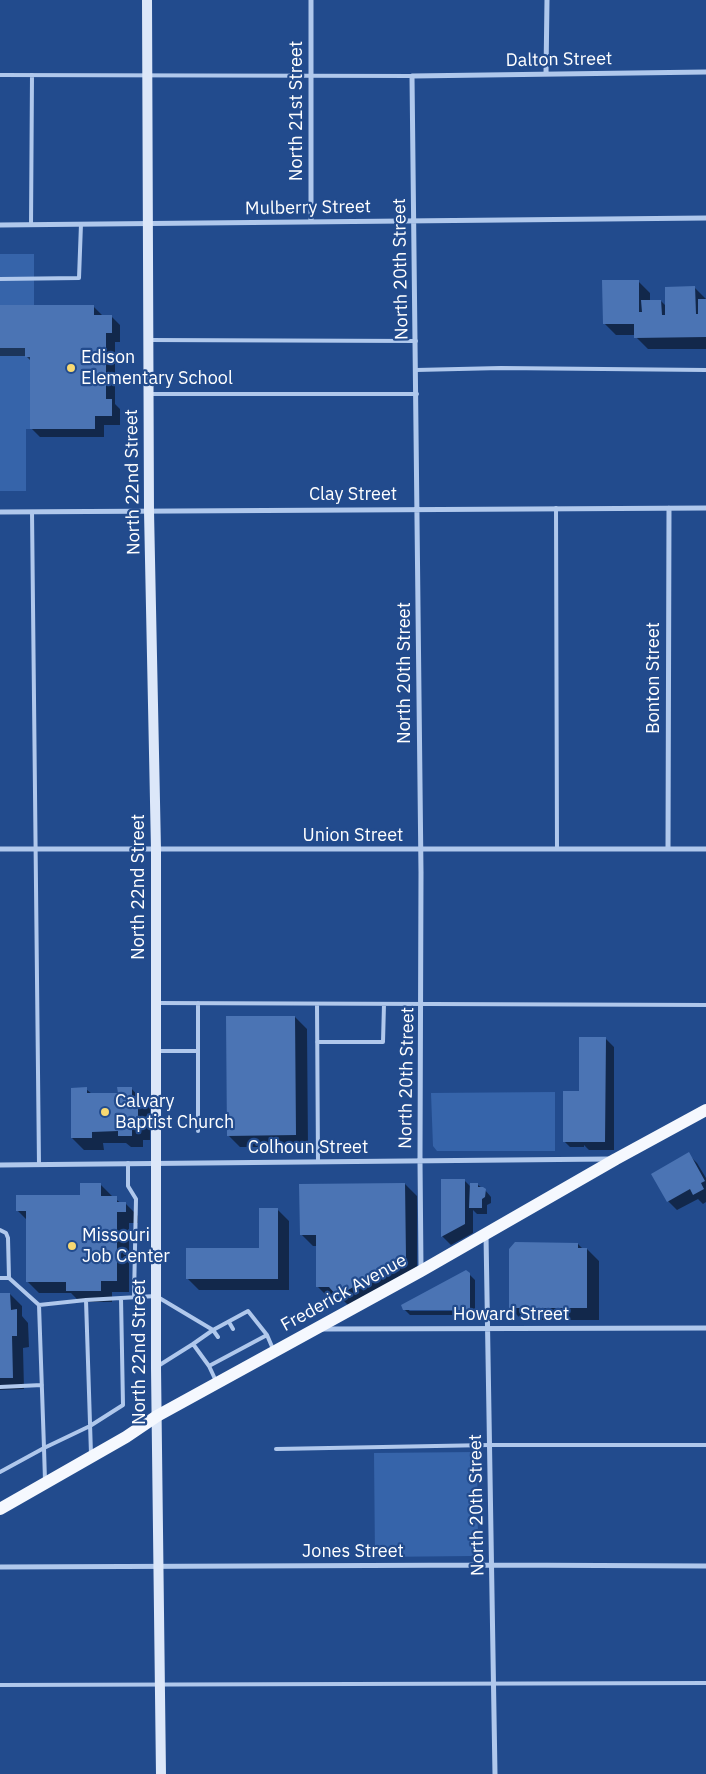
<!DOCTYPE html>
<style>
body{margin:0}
canvas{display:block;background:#224b8d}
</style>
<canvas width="706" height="1774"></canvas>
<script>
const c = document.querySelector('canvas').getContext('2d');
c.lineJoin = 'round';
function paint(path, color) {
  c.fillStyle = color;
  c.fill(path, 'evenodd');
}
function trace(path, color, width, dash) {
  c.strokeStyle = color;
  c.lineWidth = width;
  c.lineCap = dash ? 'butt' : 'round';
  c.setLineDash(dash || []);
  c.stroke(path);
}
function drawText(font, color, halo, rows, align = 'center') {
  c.font = font + ' "IBM Plex Sans",sans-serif';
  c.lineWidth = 4.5;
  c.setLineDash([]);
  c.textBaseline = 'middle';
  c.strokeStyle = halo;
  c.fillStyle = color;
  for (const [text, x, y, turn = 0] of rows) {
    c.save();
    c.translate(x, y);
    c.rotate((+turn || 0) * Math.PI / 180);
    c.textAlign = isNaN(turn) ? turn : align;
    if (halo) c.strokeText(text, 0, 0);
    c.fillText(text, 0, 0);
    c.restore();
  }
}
paint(new Path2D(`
 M0,254H34V305H0Z
 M0,348H25L30,357V429H26V491H0Z
 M555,1092V1151H437L433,1146L431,1093Z
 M477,1452L478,1546L477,1553L471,1556L375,1557L374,1453Z`), '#3664aa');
paint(new Path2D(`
 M638,281L650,293V301H661L666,306L695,288L706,299V349H648L636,337V335H616L604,323Z
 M0,306H93L102,315L111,316L120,325V342H115V404L120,409V425H104V437H40L31,428V361L26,356H0Z
 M295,1017L307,1029L308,1147H240L228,1135Z
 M605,1038L614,1047V1150H589L584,1145V1147H570L564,1141L580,1094Z
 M131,1088L150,1109V1140H143V1147H131L126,1143H103L104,1150H84L72,1138L86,1089L92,1094H119Z
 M688,1154L697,1163L706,1178V1202L703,1204L698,1199L677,1210L668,1201Z
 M464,1180L471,1187L478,1185L485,1190L491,1197V1203L487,1205V1214H477L473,1210V1233L451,1245L442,1236Z
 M405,1184L417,1196V1270L350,1307L342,1299H330L318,1287L317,1246H313L301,1234Z
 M101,1185L113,1197L122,1204H126L138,1216V1223H129V1292H112V1302H80L71,1293H39L27,1281V1220L17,1210L81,1197Z
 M277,1209L289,1221V1290H199L187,1278L260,1249Z
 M578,1244L583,1249H587L599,1261V1320H522L510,1308Z
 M469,1274L475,1280V1309L411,1308L409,1311H475V1315H410L404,1309Z
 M0,1294H10L22,1306V1316L28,1323L29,1347L23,1348L24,1389L0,1390Z`), '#0007');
paint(new Path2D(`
 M602,280H639V312H642L641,300H661L662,315H665V287L695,286L696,314H698V299H706V337L634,338V324H603Z
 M0,305H94V315H112V333H106V399H112V416H95V429H30V357H25V348H0Z
 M226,1016H295L296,1135L227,1136Z
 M579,1037H606L605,1142H563V1091H579Z
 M87,1087V1093H118L117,1087H132V1096H138V1129H132V1136H118V1131L92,1132V1138H71V1088Z
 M689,1152L705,1181L701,1183L704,1189L693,1195L690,1189L667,1202L651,1174Z
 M441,1179H465V1224L441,1237Z
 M80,1183H101V1196H117V1202H126V1212H117V1281H101V1291H66V1282H26V1211H16V1195H80Z
 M405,1183L406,1258L337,1296L329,1287H316V1235H300L299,1184Z
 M470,1183H478V1187H483L486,1189L485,1197L482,1199V1208H469Z
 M259,1208H278V1279H186V1248H259Z
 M515,1242L578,1243V1248H587V1308H509V1249Z
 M466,1270L470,1273V1310H403L401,1305Z
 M0,1293H10L11,1310L17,1309V1336H12L13,1378H0Z`), '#4b74b4');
trace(new Path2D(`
 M0,75L412,76
 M31,225L32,75
 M0,279L79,278L81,224
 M149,340L416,341
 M416,370L501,368L706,370
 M149,394H417
 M556,508L557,849
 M32,512L39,1165
 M156,1003L706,1005
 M317,1004L318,1162
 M317,1042H383L384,1004
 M158,1051H198
 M198,1131V1003
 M128,1163V1186L136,1199L134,1297
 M0,1230L6,1233L8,1238L9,1278H0
 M9,1278L39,1305
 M229,1322L233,1329
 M158,1366L193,1344
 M209,1366L267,1335
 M216,1381L209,1366L193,1344L213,1330L248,1311L267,1335L273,1349
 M0,1387L42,1385
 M276,1449L489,1445H706
 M91,1454L86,1300L156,1296L213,1330L218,1337
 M0,1472L44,1448L39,1305L86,1300
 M45,1481L44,1448L90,1426L123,1405L121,1298
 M0,1685L706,1683`), '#b0c8ec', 4);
trace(new Path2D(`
 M311,0V222
 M546,74L547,0
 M0,225L706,218
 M0,512L706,508
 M0,849H706
 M668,849L669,508
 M0,1165L609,1159
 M486,1235L495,1774
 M421,1269L420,1161L421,872L412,76L706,72
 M322,1329L706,1328
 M0,1567L492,1565L706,1566`), '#b0c8ec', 5);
trace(new Path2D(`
 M147,0L149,511L156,850V1368L161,1774`), '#dce7f9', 10);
trace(new Path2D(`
 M0,1509L126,1437L157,1416L421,1271L616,1159L706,1110`), '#f5f8fe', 12);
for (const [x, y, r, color] of [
 [71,368,5,"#f8d972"],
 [105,1112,5,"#f8d972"],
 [72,1246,5,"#f8d972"]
]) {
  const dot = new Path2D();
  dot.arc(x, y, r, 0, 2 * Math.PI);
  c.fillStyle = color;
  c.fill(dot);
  trace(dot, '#224b8d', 2);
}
drawText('18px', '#fff', '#224b8d', [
 ["Dalton Street",559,60,-1],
 ["North 21st Street",297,111,-90],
 ["Mulberry Street",308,208,-1],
 ["North 20th Street",401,269,-91],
 ["North 22nd Street",133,482,-91],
 ["Clay Street",353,495],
 ["North 20th Street",405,673,-90],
 ["Bonton Street",654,678,-90],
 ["Union Street",353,836],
 ["North 22nd Street",139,887,-90],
 ["North 20th Street",407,1078,-89],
 ["Colhoun Street",308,1148],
 ["Frederick Avenue",344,1293,-29],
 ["Howard Street",511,1315],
 ["North 22nd Street",140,1352,-90],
 ["North 20th Street",477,1505,-91],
 ["Jones Street",353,1552]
]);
drawText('18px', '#fff', '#224b8d', [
 ["Edison",81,358],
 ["Elementary School",81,379],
 ["Calvary",115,1102],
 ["Baptist Church",115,1123],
 ["Missouri",82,1236],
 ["Job Center",82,1257]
], 'left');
</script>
